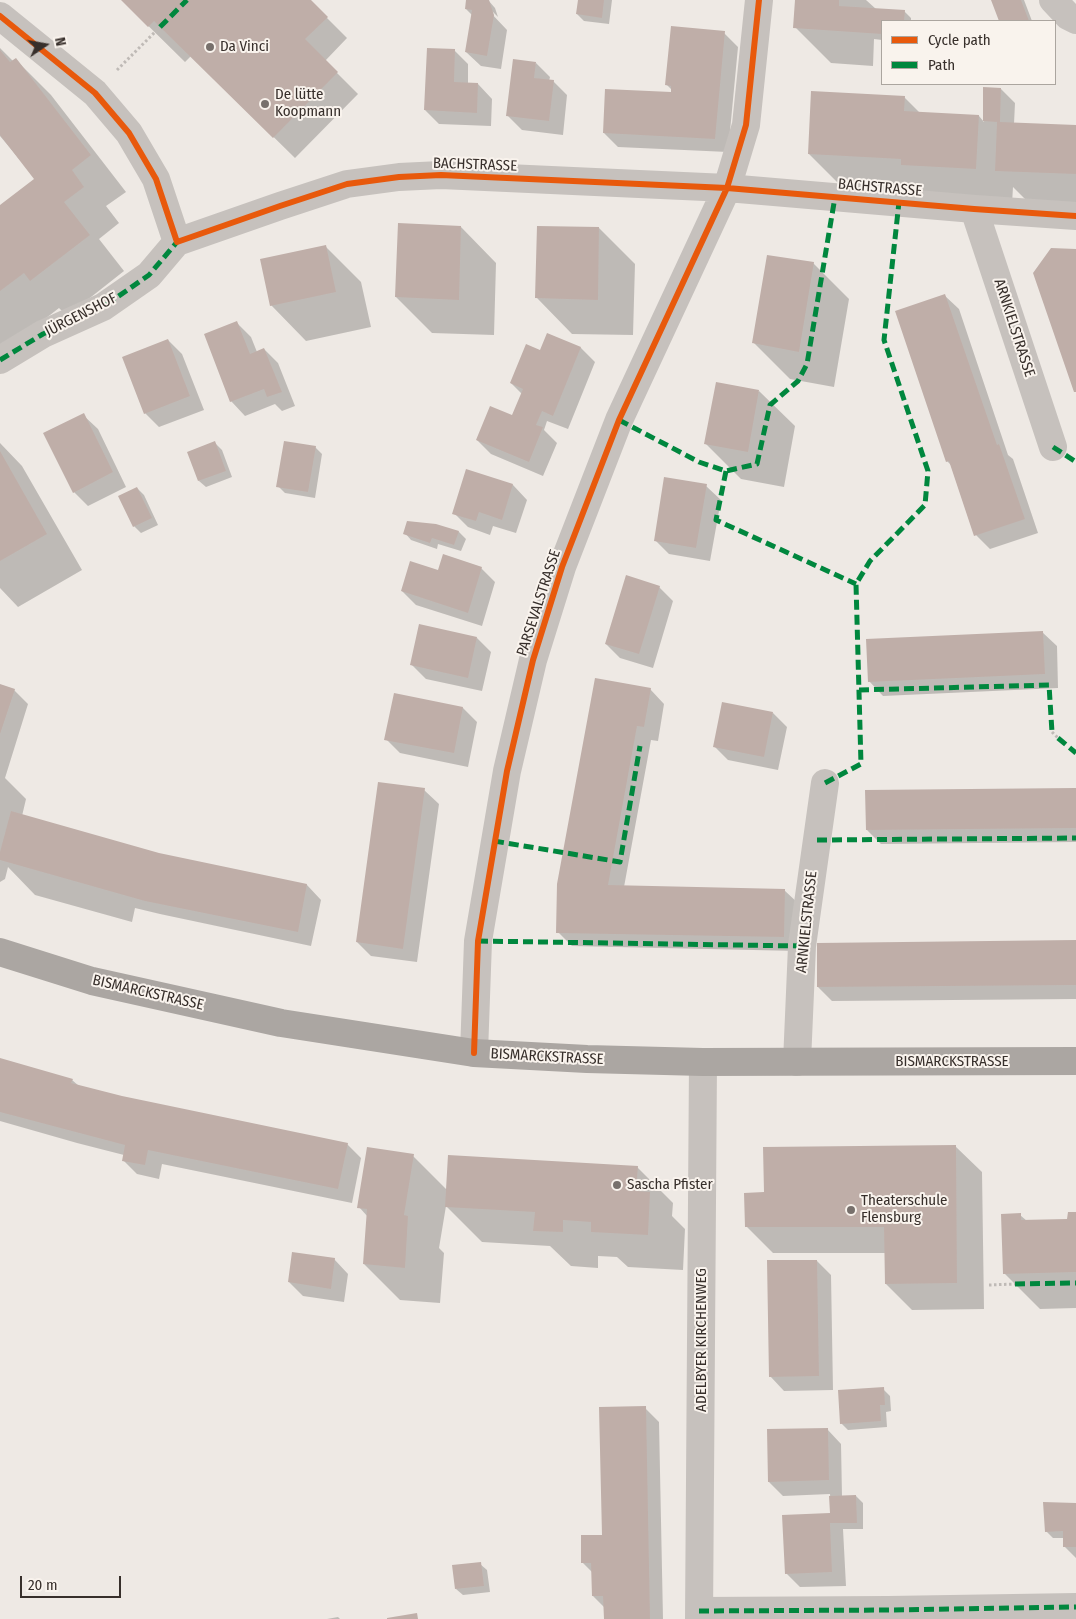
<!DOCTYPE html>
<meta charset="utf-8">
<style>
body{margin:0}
#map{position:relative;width:1076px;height:1619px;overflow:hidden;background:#eee9e4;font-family:"Fira Sans Condensed",sans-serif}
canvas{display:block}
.legend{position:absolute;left:881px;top:20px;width:175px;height:65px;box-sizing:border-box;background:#f9f3ed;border:1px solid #aba59f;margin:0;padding:6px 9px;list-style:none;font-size:15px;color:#372f2b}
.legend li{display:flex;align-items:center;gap:10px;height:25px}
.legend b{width:25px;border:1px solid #aba59f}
.north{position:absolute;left:20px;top:20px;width:50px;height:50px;-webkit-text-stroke:4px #f9f3ed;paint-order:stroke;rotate:78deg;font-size:14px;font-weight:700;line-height:20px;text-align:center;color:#372f2b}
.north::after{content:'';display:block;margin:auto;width:18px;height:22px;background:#372f2b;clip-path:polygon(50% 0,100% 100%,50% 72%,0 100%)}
.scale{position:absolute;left:20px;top:1576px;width:101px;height:22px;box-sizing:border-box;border:2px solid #372f2b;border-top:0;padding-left:6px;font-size:15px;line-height:18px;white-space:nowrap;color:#372f2b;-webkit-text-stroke:4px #f9f3ed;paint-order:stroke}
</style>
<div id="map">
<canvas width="1076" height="1619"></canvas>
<ul class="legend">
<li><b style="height:6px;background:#e8590c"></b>Cycle path</li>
<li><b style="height:6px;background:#00873e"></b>Path</li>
</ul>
<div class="north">N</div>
<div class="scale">20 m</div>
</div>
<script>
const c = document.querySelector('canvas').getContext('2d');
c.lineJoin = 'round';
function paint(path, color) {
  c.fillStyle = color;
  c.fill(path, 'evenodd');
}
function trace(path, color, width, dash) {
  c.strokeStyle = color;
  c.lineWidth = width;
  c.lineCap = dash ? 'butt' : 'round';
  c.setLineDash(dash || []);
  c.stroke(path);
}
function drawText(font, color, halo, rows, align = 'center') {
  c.font = font + ' "Fira Sans Condensed",sans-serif';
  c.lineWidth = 4;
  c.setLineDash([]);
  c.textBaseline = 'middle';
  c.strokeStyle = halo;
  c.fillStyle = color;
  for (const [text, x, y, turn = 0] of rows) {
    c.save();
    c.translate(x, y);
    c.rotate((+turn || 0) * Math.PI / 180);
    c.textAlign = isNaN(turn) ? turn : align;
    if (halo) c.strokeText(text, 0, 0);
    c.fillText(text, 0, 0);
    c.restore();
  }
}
paint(new Path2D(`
 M122,0H309L347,38L325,61L358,94L295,158L191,56L185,62Z
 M467,0H488L495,8L498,17L490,9L489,11L507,30L501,69L481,66L466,52L472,15L466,9Z
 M579,0H612L609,24L584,21L577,14Z
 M797,0H866L876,9L904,11L911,18V21H882V40L874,39L873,66L831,63L795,27Z
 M992,0H1024L1032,21H1000Z
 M724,33L738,47L728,152L618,147L604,133L672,93V90L667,85Z
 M0,48L13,61L15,59L51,95L126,192L106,206L119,223L99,239L124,271L67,316L59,308L0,354V207L36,179L0,136Z
 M454,50L468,64V84H478L492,99L491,126L439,124L425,110Z
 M536,63L550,77L549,81H553L567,95L563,135L522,130L508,116Z
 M984,89H1001L1015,103L1014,124L1076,126V208L1032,206L1013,187L1012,204L845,190L809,154L904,97L920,113L979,116L984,122Z
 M461,227L496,263L494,335L432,333L396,297Z
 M599,228L635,264L633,335L572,334L537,298Z
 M325,246L361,282L371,327L306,341L271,305Z
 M813,263L849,299L834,387L790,379L754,343Z
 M944,295L959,309L1008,455L1013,459L1038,533L990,549L976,535L952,466L947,461Z
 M237,323L251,337L257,352L264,349L278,363L295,406L282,411L275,404L245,416L231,401Z
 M548,334L581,348L595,362L568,429L547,421L544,430L557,443L543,476L491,454L477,440L513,416L522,394L511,383L541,351Z
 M168,340L182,354L204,410L159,427L145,413Z
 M759,391L795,426L784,487L741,479L706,444Z
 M83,415L98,429L126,487L88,506L74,492Z
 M0,443L22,466L82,570L18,607L0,588Z
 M215,443L222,450L232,477L206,487L199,481Z
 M315,447L322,454L315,498L285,493L278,486Z
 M467,471L513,485L527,500L516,533L493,526L490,535L468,527L454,513Z
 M706,486L721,500L710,561L669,554L655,540Z
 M137,488L144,495L158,525L141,533L134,526Z
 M435,526L459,532L466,539L461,551L438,544L437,549L411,540L405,533Z
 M481,568L495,582L482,626L416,605L402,591L439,572Z
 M659,587L673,601L653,668L620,658L606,644Z
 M1042,632L1057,646L1058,688L883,696L869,681Z
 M477,638L491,652L482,691L426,679L412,665Z
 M0,685L14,690L28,704L5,778L26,799L22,816L158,854L307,885L321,900L311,946L160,914L135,908L132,922L35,895L8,867L5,879L0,882Z
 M650,689L664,704L658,741L651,740L624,887L784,890L799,904L798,951L572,946L558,932Z
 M395,695L463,708L477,722L468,767L400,753L386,739Z
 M773,713L787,727L778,770L728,760L714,746Z
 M1076,789V842L881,844L867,830Z
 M424,790L439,804L417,962L371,956L357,942Z
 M1076,942V999L832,1001L818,987Z
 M0,1059L72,1080L79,1086L122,1097L347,1144L361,1158L352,1203L162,1164L159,1179L137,1174L123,1160L124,1155L77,1143L0,1121Z
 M955,1146L982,1172L984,1309L912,1310L886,1284L885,1253H773L747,1227L766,1193Z
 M413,1156L447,1190L637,1167L673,1203L672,1216L685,1229L683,1270L628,1267L617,1257L598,1256V1268L571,1266L550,1246L482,1242L446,1206L439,1248L444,1253L440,1303L400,1300L364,1264L368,1217L359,1207Z
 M1076,1213V1308L1040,1309L1004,1273L1020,1215L1027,1221L1069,1220Z
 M334,1259L348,1274L344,1302L303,1296L289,1282Z
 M817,1261L831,1275L833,1390L784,1391L770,1376Z
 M883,1389L890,1396L891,1411L886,1412L887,1427L848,1430L841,1423Z
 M645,1408L659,1422L663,1619H605L604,1607L593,1596L592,1572L582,1562L603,1536Z
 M827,1429L841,1444L842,1496H856L863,1503V1529H843L846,1586L800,1587L786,1573L831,1514L830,1494L783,1496L769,1482Z
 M1076,1504V1558L1064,1546V1538H1053L1046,1531Z
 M480,1564L487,1570L490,1592L463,1595L456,1589Z
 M338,1617L340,1619H327Z`), '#0003');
paint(new Path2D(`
 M121,0H311L328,17L305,39L338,72L273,138L154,21L148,27Z
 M466,0H489L494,15L487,56L465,52L472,10L465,9Z
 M578,0H604L602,18L576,14Z
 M795,0H839V6L905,10L904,21H882V34L793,28Z
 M991,0H1021L1029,21H999Z
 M671,26L725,31L715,139L603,133L605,89L671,92V86L665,85Z
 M427,48L455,49L454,82L478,83L477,113L424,110Z
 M0,50L10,62L16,58L91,155L72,170L84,187L64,202L90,235L30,281L24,273L0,291V205L34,179L0,135Z
 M513,59L536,62L534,78L554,80L549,121L506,116Z
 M983,87L1001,88L1000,122L1076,125V174L995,171L997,122L983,121Z
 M811,91L905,96L904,111L979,115L976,169L901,165V159L808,154Z
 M398,223L461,226L459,300L395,297Z
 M537,226L599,227L598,300L535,298Z
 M326,245L336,292L270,306L260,259Z
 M1051,248L1076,249V392H1074L1033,273Z
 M767,255L814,262L799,352L752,343Z
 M945,294L997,445L999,444L1025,519L974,536L949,461L946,462L895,311Z
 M237,321L250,354L264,348L282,392L267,397L264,389L230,402L204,334Z
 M547,333L581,347L553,416L542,411L536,425L543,427L529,462L476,440L490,406L512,415L523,389L510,383L526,344L540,350Z
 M168,339L190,396L144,414L122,357Z
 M716,382L759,390L748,452L704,444Z
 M84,413L113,472L73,493L43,433Z
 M215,441L226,471L198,481L187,452Z
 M284,441L316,446L308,492L276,487Z
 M0,451L47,534L0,561Z
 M466,469L513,484L502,520L479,512L476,521L452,514Z
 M664,477L707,484L696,548L654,541Z
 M137,487L152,518L133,527L118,496Z
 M407,521L436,524L459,531L454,545L432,538L430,543L403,534Z
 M443,554L482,567L468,613L401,591L410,561L438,570Z
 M626,575L660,586L639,654L605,644Z
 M419,624L477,637L468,678L410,665Z
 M1043,631L1045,674L868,682L866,639Z
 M595,678L651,688L644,727L637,726L608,885L785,889L784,937L556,933L557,884Z
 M0,684L15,689L0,734Z
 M394,693L463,707L454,753L384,740Z
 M722,702L773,712L764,757L713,747Z
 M378,782L425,788L403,949L356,942Z
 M1076,788V828L866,830L865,790Z
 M11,811L159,853L307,884L298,932L145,901L0,860V852Z
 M1076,940V985L817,987V943Z
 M0,1058L73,1079L71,1083L122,1096L348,1143L338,1189L148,1150L145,1165L122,1161L125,1145L0,1112Z
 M956,1145L957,1283L885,1284L884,1227H745L744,1193L764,1192L763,1147Z
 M367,1147L414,1154L404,1215L408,1216L405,1268L363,1264L367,1209L357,1208Z
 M448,1155L638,1166L636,1191L650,1192L648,1235L591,1232V1222L563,1220V1232L533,1231L535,1212L445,1207Z
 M1068,1212H1076V1272L1003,1274L1001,1214L1021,1213V1220L1067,1219Z
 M292,1252L335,1258L331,1289L288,1282Z
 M767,1260H817L819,1376L769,1377Z
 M884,1387L885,1405H880L881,1421L840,1424L838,1390Z
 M646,1406L650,1619H604L603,1596H592L591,1563H581V1535H602L599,1407Z
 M828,1428L829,1480L768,1482L767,1429Z
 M856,1495L857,1523H830L832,1572L785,1574L782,1515L830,1513L829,1496Z
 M1043,1502L1076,1503V1547H1063V1531L1045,1532Z
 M481,1562L484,1586L455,1589L452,1565Z
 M417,1613L418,1619H387V1618Z`), '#bfaea8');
trace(new Path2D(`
 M117,70L160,27
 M1052,732L1058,738
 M989,1285L1015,1284`), '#bfbab6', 3, [2.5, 2.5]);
trace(new Path2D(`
 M1053,0L1068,16L1076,20
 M0,16L95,93L129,133L156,179L177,242L280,206L347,184L399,177L441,175L727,188L974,209L1076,216
 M974,209L1053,447
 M0,360L43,334L103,307L149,275L177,242
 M474,1053L478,941L507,771L533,660L562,567L619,420L727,188L746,125L759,0
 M797,1062L802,946L825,783
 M699,1611L888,1610L1076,1607
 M699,1619L703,1062`), '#c6c1bd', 28);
trace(new Path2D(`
 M0,952L92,981L281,1023L474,1053L587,1059L703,1062L1076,1061`), '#aba6a2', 28);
trace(new Path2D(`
 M160,27L187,0
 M0,360L43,334L103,307L149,275L177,242
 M619,420L699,462L726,471L757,464L770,405L798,381L807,364L835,197
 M1053,447L1076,462
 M726,471L716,520L856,584
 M859,690L1049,685L1052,732
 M1058,738L1076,753
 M825,783L861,764L856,584L870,561L925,505L928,471L884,340L899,202
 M817,840L1076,838
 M494,841L620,862L640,746
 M478,941L802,946
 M1015,1284L1076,1283
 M699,1611L888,1610L1076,1607`), '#00873e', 5, [10, 5]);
trace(new Path2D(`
 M0,16L95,93L129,133L156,179L177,242L280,206L347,184L399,177L441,175L727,188L974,209L1076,216
 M474,1053L478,941L507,771L533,660L562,567L619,420L727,188L746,125L759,0`), '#e8590c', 6);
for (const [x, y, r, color] of [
 [210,47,5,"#77706c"],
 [265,104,5,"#77706c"],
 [617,1185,5,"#77706c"],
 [851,1210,5,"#77706c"]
]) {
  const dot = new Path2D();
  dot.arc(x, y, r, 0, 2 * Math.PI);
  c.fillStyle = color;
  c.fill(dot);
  trace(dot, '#f9f3ed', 2);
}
drawText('15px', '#372f2b', '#f9f3ed', [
 ["Da Vinci",220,47],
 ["De lütte",275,95],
 ["Koopmann",275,112],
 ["Sascha Pfister",627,1185],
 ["Theaterschule",861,1201],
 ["Flensburg",861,1218]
], 'left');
drawText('15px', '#372f2b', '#f9f3ed', [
 ["BACHSTRASSE",475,165,2],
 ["BACHSTRASSE",880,188,5],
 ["JÜRGENSHOF",81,315,-27],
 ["ARNKIELSTRASSE",1014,328,72],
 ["PARSEVALSTRASSE",539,603,-72],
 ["ARNKIELSTRASSE",807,922,-84],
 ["BISMARCKSTRASSE",148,993,13],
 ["BISMARCKSTRASSE",547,1057,3],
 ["BISMARCKSTRASSE",952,1062],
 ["ADELBYER KIRCHENWEG",702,1340,-90]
]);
</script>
